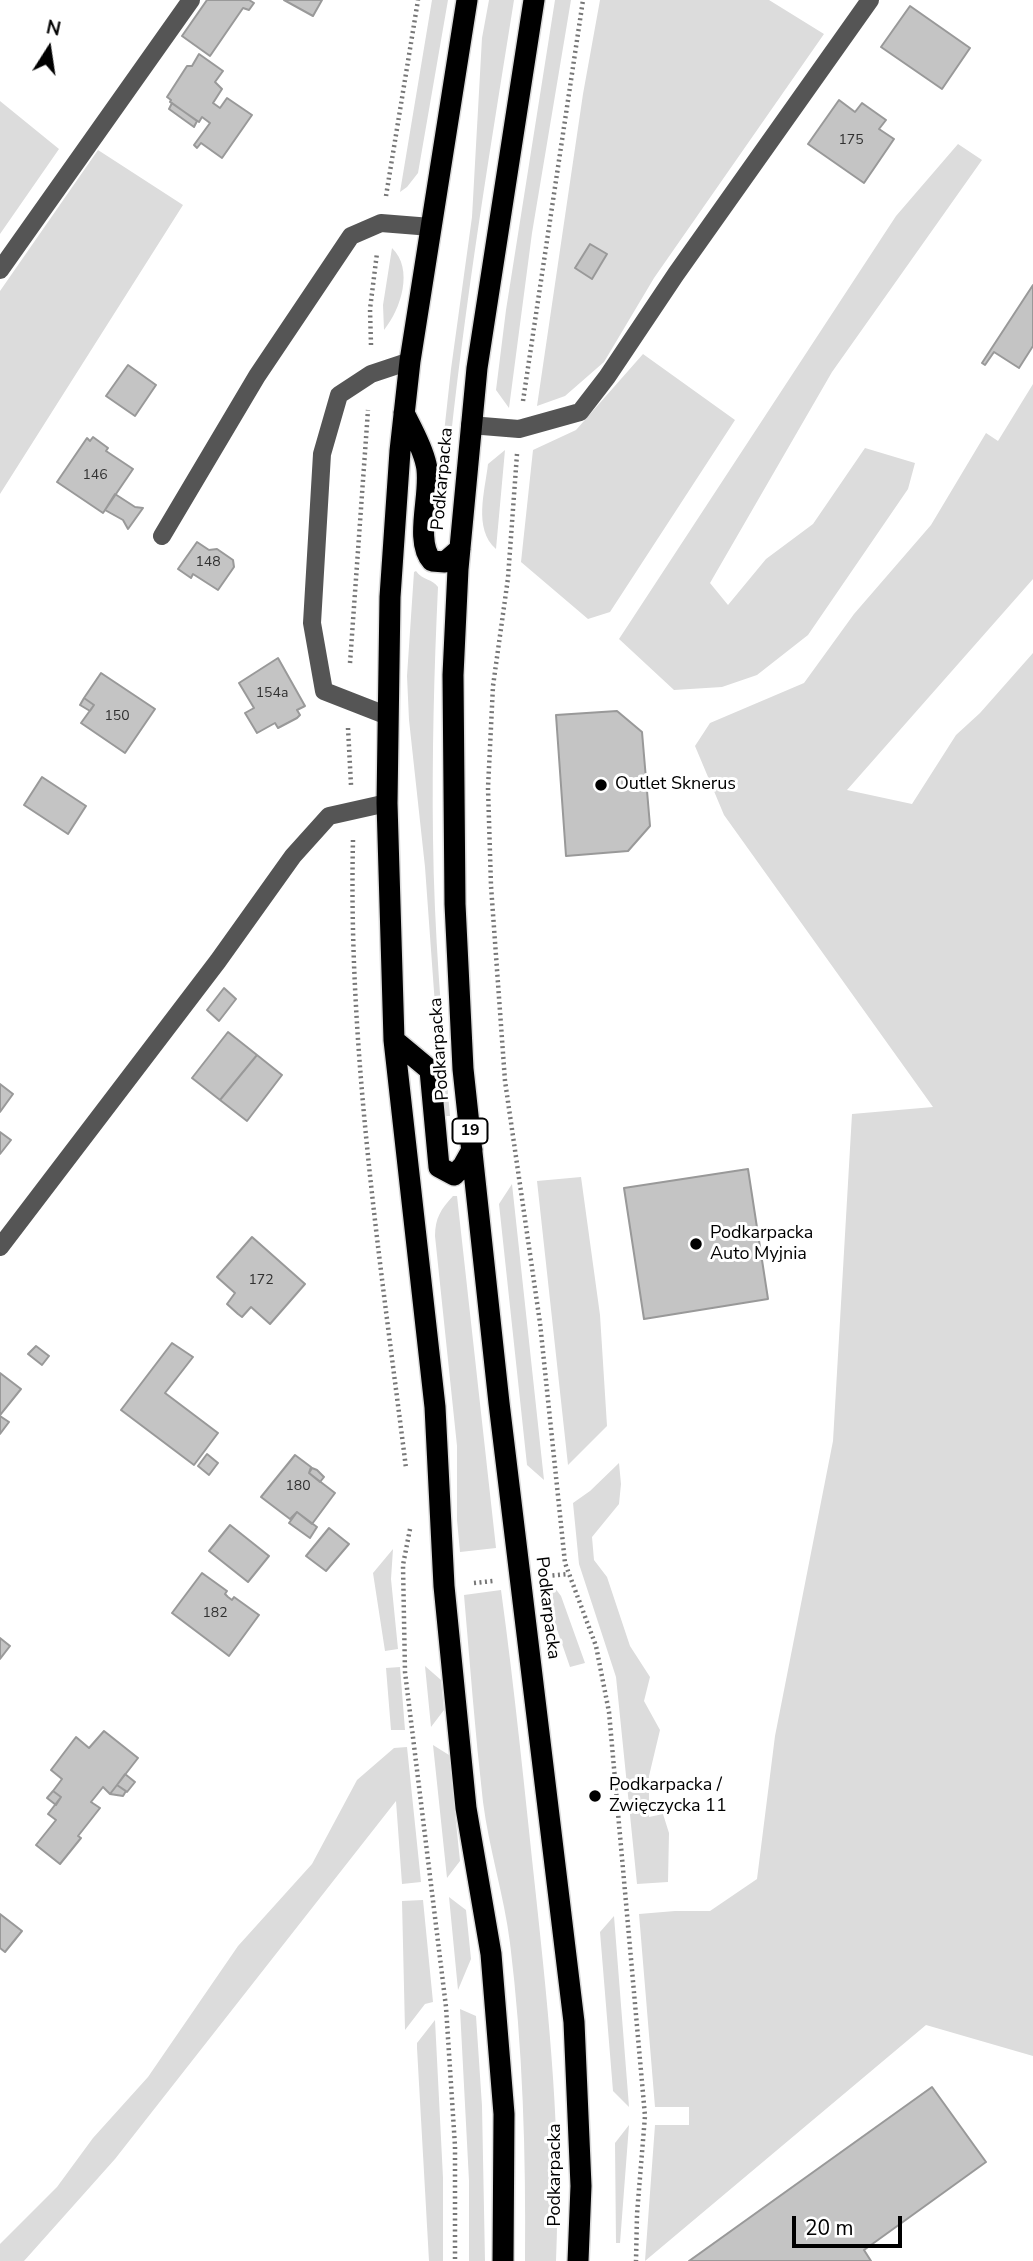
<!DOCTYPE html>
<meta charset="utf-8">
<style>
body{margin:0}
#map{position:relative;width:1033px;height:2261px;overflow:hidden;background:#fff;font-family:"Nunito Sans",sans-serif}
canvas{display:block}
.north{position:absolute;left:14px;top:14px;width:70px;height:70px;-webkit-text-stroke:5px #fff;paint-order:stroke;rotate:12deg;font-size:19px;font-weight:700;line-height:28px;text-align:center;color:#000}
.north::after{content:'';display:block;margin:auto;width:24px;height:32px;background:#000;clip-path:polygon(50% 0,100% 100%,50% 72%,0 100%)}
.scale{position:absolute;left:792px;top:2216px;width:110px;height:32px;box-sizing:border-box;border:4px solid #000;border-top:0;padding-left:9px;font-size:21px;line-height:24px;white-space:nowrap;color:#000;-webkit-text-stroke:5px #fff;paint-order:stroke}
</style>
<div id="map">
<canvas width="1033" height="2261"></canvas>
<div class="north">N</div>
<div class="scale">20 m</div>
</div>
<script>
const c = document.querySelector('canvas').getContext('2d');
c.lineJoin = 'round';
function paint(path, color) {
  c.fillStyle = color;
  c.fill(path, 'evenodd');
}
function trace(path, color, width, dash) {
  c.strokeStyle = color;
  c.lineWidth = width;
  c.lineCap = dash ? 'butt' : 'round';
  c.setLineDash(dash || []);
  c.stroke(path);
}
function drawText(font, color, halo, rows, align = 'center') {
  c.font = font + ' "Nunito Sans",sans-serif';
  c.lineWidth = 6;
  c.setLineDash([]);
  c.textBaseline = 'middle';
  c.strokeStyle = halo;
  c.fillStyle = color;
  for (const [text, x, y, turn = 0] of rows) {
    c.save();
    c.translate(x, y);
    c.rotate((+turn || 0) * Math.PI / 180);
    c.textAlign = isNaN(turn) ? turn : align;
    if (halo) c.strokeText(text, 0, 0);
    c.fillText(text, 0, 0);
    c.restore();
  }
}
paint(new Path2D(`
 M432,0H448L418,173L407,187L400,192Z
 M489,0H514C487,169 459,337 444,508L436,506L451,369L472,217L482,38Z
 M555,0H571L532,233L509,408L496,390L506,310Z
 M600,0H769L824,34L654,278L604,362L565,396L537,406L583,94Z
 M0,101L59,149L0,234Z
 M958,144L982,160L832,372L710,583L728,605L766,559L813,524L865,448L915,463L908,489L808,635L757,675L722,687L674,690L619,639L896,216Z
 M98,150L183,205L0,494V291Z
 M392,248C414,269 401,309 384,330L383,305Z
 M643,354L735,420L610,612L588,619L521,562L533,450L576,430Z
 M1033,384V579L847,790L912,804L956,735L980,713L1033,653V2056L926,2025L645,2261L655,2125H689V2107H655L639,1914L675,1911H710L757,1879L775,1736L833,1441L852,1114L933,1107L724,815L695,746L710,723L804,683L854,614L931,525L986,433L998,441Z
 M505,450L496,549C473,529 485,491 488,464Z
 M416,571C422,580 433,579 438,587C434,671 432,754 433,838C434,931 442,1024 450,1116H443L425,867L409,720L407,676L414,572Z
 M581,1177L600,1315L607,1426L568,1465L537,1181Z
 M512,1184L544,1480L527,1465L499,1204Z
 M453,1196H457L496,1548L460,1552L457,1520V1446L435,1236C435,1218 441,1209 453,1196Z
 M619,1463L621,1484L619,1504L592,1537L594,1560L607,1577L630,1646L650,1677L644,1701L660,1730L649,1776V1817L663,1814L669,1833L668,1882L637,1884L616,1677L579,1564L573,1503L590,1491Z
 M393,1549L391,1579L398,1649L385,1651L373,1573Z
 M542,1586L555,1588L561,1596L585,1663L570,1667Z
 M501,1590C515,1692 525,1794 536,1896C549,2017 562,2140 556,2261H525C526,2155 523,2048 510,1943C504,1895 489,1849 483,1802C475,1733 470,1664 464,1595Z
 M425,1666L441,1680L444,1710L431,1727Z
 M400,1667L405,1730H391L386,1668Z
 M433,1745L449,1755L460,1861L447,1878Z
 M407,1747L421,1882L402,1884L396,1801L115,2159L24,2261H0V2244L57,2187L93,2138L148,2077L238,1946L312,1864L357,1780L394,1748Z
 M449,1897L466,1910L471,1959L458,1990Z
 M423,1900L433,2002L425,2004L405,2030L402,1901Z
 M614,1916L629,2107L613,2091L600,1932Z
 M460,2009L476,2016L482,2106L485,2261H469V2181Z
 M435,2020L443,2178V2261H429L417,2048V2043Z
 M629,2125L620,2243H616L615,2143Z`), '#dcdcdc');
const building = new Path2D(`
 M207,0H249L254,3L249,10L243,8L210,56L182,36Z
 M284,0H322L313,16Z
 M910,6L970,48L942,89L881,47Z
 M199,54L223,71L215,82L222,89L213,103L220,108L227,98L252,115L222,158L201,143L197,148L194,145L210,123L202,117L199,122L170,102L171,100L167,97L187,66H192Z
 M839,100L855,112L862,103L886,120L879,129L894,139L864,183L808,144Z
 M172,103L197,121L194,127L169,109Z
 M590,244L607,254L592,279L575,268Z
 M1033,285V346L1019,368L994,352L985,365L982,363Z
 M128,365L156,385L135,416L106,396Z
 M93,437L108,448L106,451L133,469L103,513L57,482L87,438L90,441Z
 M115,494L135,507L143,508L128,529L123,520L105,510Z
 M197,542L209,550L217,549L233,560L234,567L218,590L193,574L191,578L178,569Z
 M278,658L305,706L297,710L300,715L297,718L278,728L275,723L257,733L245,713L254,708L239,683Z
 M101,673L155,709L125,753L81,723L94,705L84,698Z
 M84,698L94,705L90,711L80,705Z
 M617,711L642,732L650,826L628,851L566,856L556,715Z
 M42,777L86,806L68,834L24,805Z
 M224,988L236,999L219,1021L207,1010Z
 M228,1032L257,1055L220,1100L192,1078Z
 M257,1055L282,1075L247,1121L220,1100Z
 M0,1084L13,1094L0,1112Z
 M0,1132L11,1140L0,1154Z
 M748,1169L768,1299L644,1319L624,1188Z
 M252,1237L305,1284L270,1324L251,1307L242,1317L238,1314L227,1304L235,1293L217,1277Z
 M172,1343L193,1357L165,1393L218,1433L194,1465L121,1410Z
 M36,1346L49,1356L42,1365L28,1354Z
 M0,1373L21,1389L0,1415Z
 M0,1416L9,1422L0,1434Z
 M207,1454L218,1463L209,1475L198,1466Z
 M295,1455L311,1467L309,1473L335,1493L312,1524L297,1512L290,1519L261,1497Z
 M312,1468L317,1470L324,1477L320,1482L309,1473Z
 M297,1512L317,1527L310,1538L289,1523Z
 M230,1525L269,1556L248,1582L209,1551Z
 M329,1528L349,1544L326,1571L306,1556Z
 M202,1573L227,1591L225,1594L228,1597L232,1600L234,1597L259,1615L229,1656L172,1613Z
 M0,1638L10,1646L0,1659Z
 M104,1731L138,1758L110,1794L103,1787L91,1802L100,1808L78,1836L81,1838L60,1864L36,1845L56,1820L48,1814L61,1797L53,1791L62,1779L51,1770L76,1737L89,1748Z
 M125,1774L135,1782L127,1792L117,1785Z
 M117,1785L126,1791L123,1796L110,1794Z
 M53,1791L61,1797L56,1805L47,1798Z
 M0,1914L22,1931L5,1952L0,1948Z
 M932,2087L986,2162L864,2250L871,2261H689Z`);
paint(building, '#c4c4c4');
trace(building, '#999', 2);
const highway = new Path2D(`
 M467,0L410,361L400,451L390,597L387,803L394,1040L435,1407L444,1586L466,1808L491,1954L504,2114L503,2261
 M534,0L477,368L458,569L453,675L455,904L463,1069L499,1403L574,2022L581,2186L578,2261
 M404,413C412,429 422,446 426,464C433,490 413,540 432,561L445,562L460,549
 M394,1040L430,1070L439,1167L454,1175L463,1166L472,1150`);
trace(highway, '#dbdbdb', 24);
trace(new Path2D(`
 M386,196L418,0
 M371,345L370,309L377,253
 M523,401L583,0
 M517,454L508,578L493,686L488,788L491,886L505,1081L540,1323L565,1563L596,1646L609,1712L645,2116L637,2214L636,2261
 M350,663L368,410
 M348,728L351,785
 M353,840C348,1050 380,1260 406,1468
 M410,1529L403,1565L405,1672L446,2007L455,2146V2261
 M547,1576L569,1574
 M474,1583L493,1581`), '#777', 4.5, [2, 3.5]);
trace(new Path2D(`
 M0,270L191,0
 M470,425L519,429L580,412L607,377L676,274L870,0
 M162,536L257,376L351,236L381,223L431,227
 M388,716L324,691L312,623L322,454L339,395L371,374L410,361
 M0,1247L218,961L293,856L329,816L387,803`), '#555', 18);
trace(highway, '#000', 21);
for (const [x, y, r, color] of [
 [601,785,7,"#000"],
 [696,1244,7,"#000"],
 [595,1796,7,"#000"]
]) {
  const dot = new Path2D();
  dot.arc(x, y, r, 0, 2 * Math.PI);
  c.fillStyle = color;
  c.fill(dot);
  trace(dot, '#fff', 2.5);
}
drawText('14px', '#313131', null, [
 ["175",851,141],
 ["146",95,476],
 ["148",208,563],
 ["154a",272,694],
 ["150",117,717],
 ["172",261,1281],
 ["180",298,1487],
 ["182",215,1614]
]);
for (const [x, y, w] of [
 [470,1131,35]
]) {
  const box = new Path2D();
  box.roundRect(x - w / 2, y - 12.5, w, 25, 5);
  c.fillStyle = '#fff';
  c.fill(box);
  trace(box, '#000', 2);
}
drawText('bold 16px', '#000', null, [
 ["19",470,1131]
]);
drawText('18px', '#000', '#fff', [
 ["Podkarpacka",443,479,-85],
 ["Podkarpacka",440,1049,-94],
 ["Podkarpacka",547,1608,83],
 ["Podkarpacka",556,2175,-90]
]);
drawText('18px', '#000', '#fff', [
 ["Outlet Sknerus",615,785],
 ["Podkarpacka",710,1234],
 ["Auto Myjnia",710,1255],
 ["Podkarpacka /",609,1786],
 ["Zwięczycka 11",609,1807]
], 'left');
</script>
